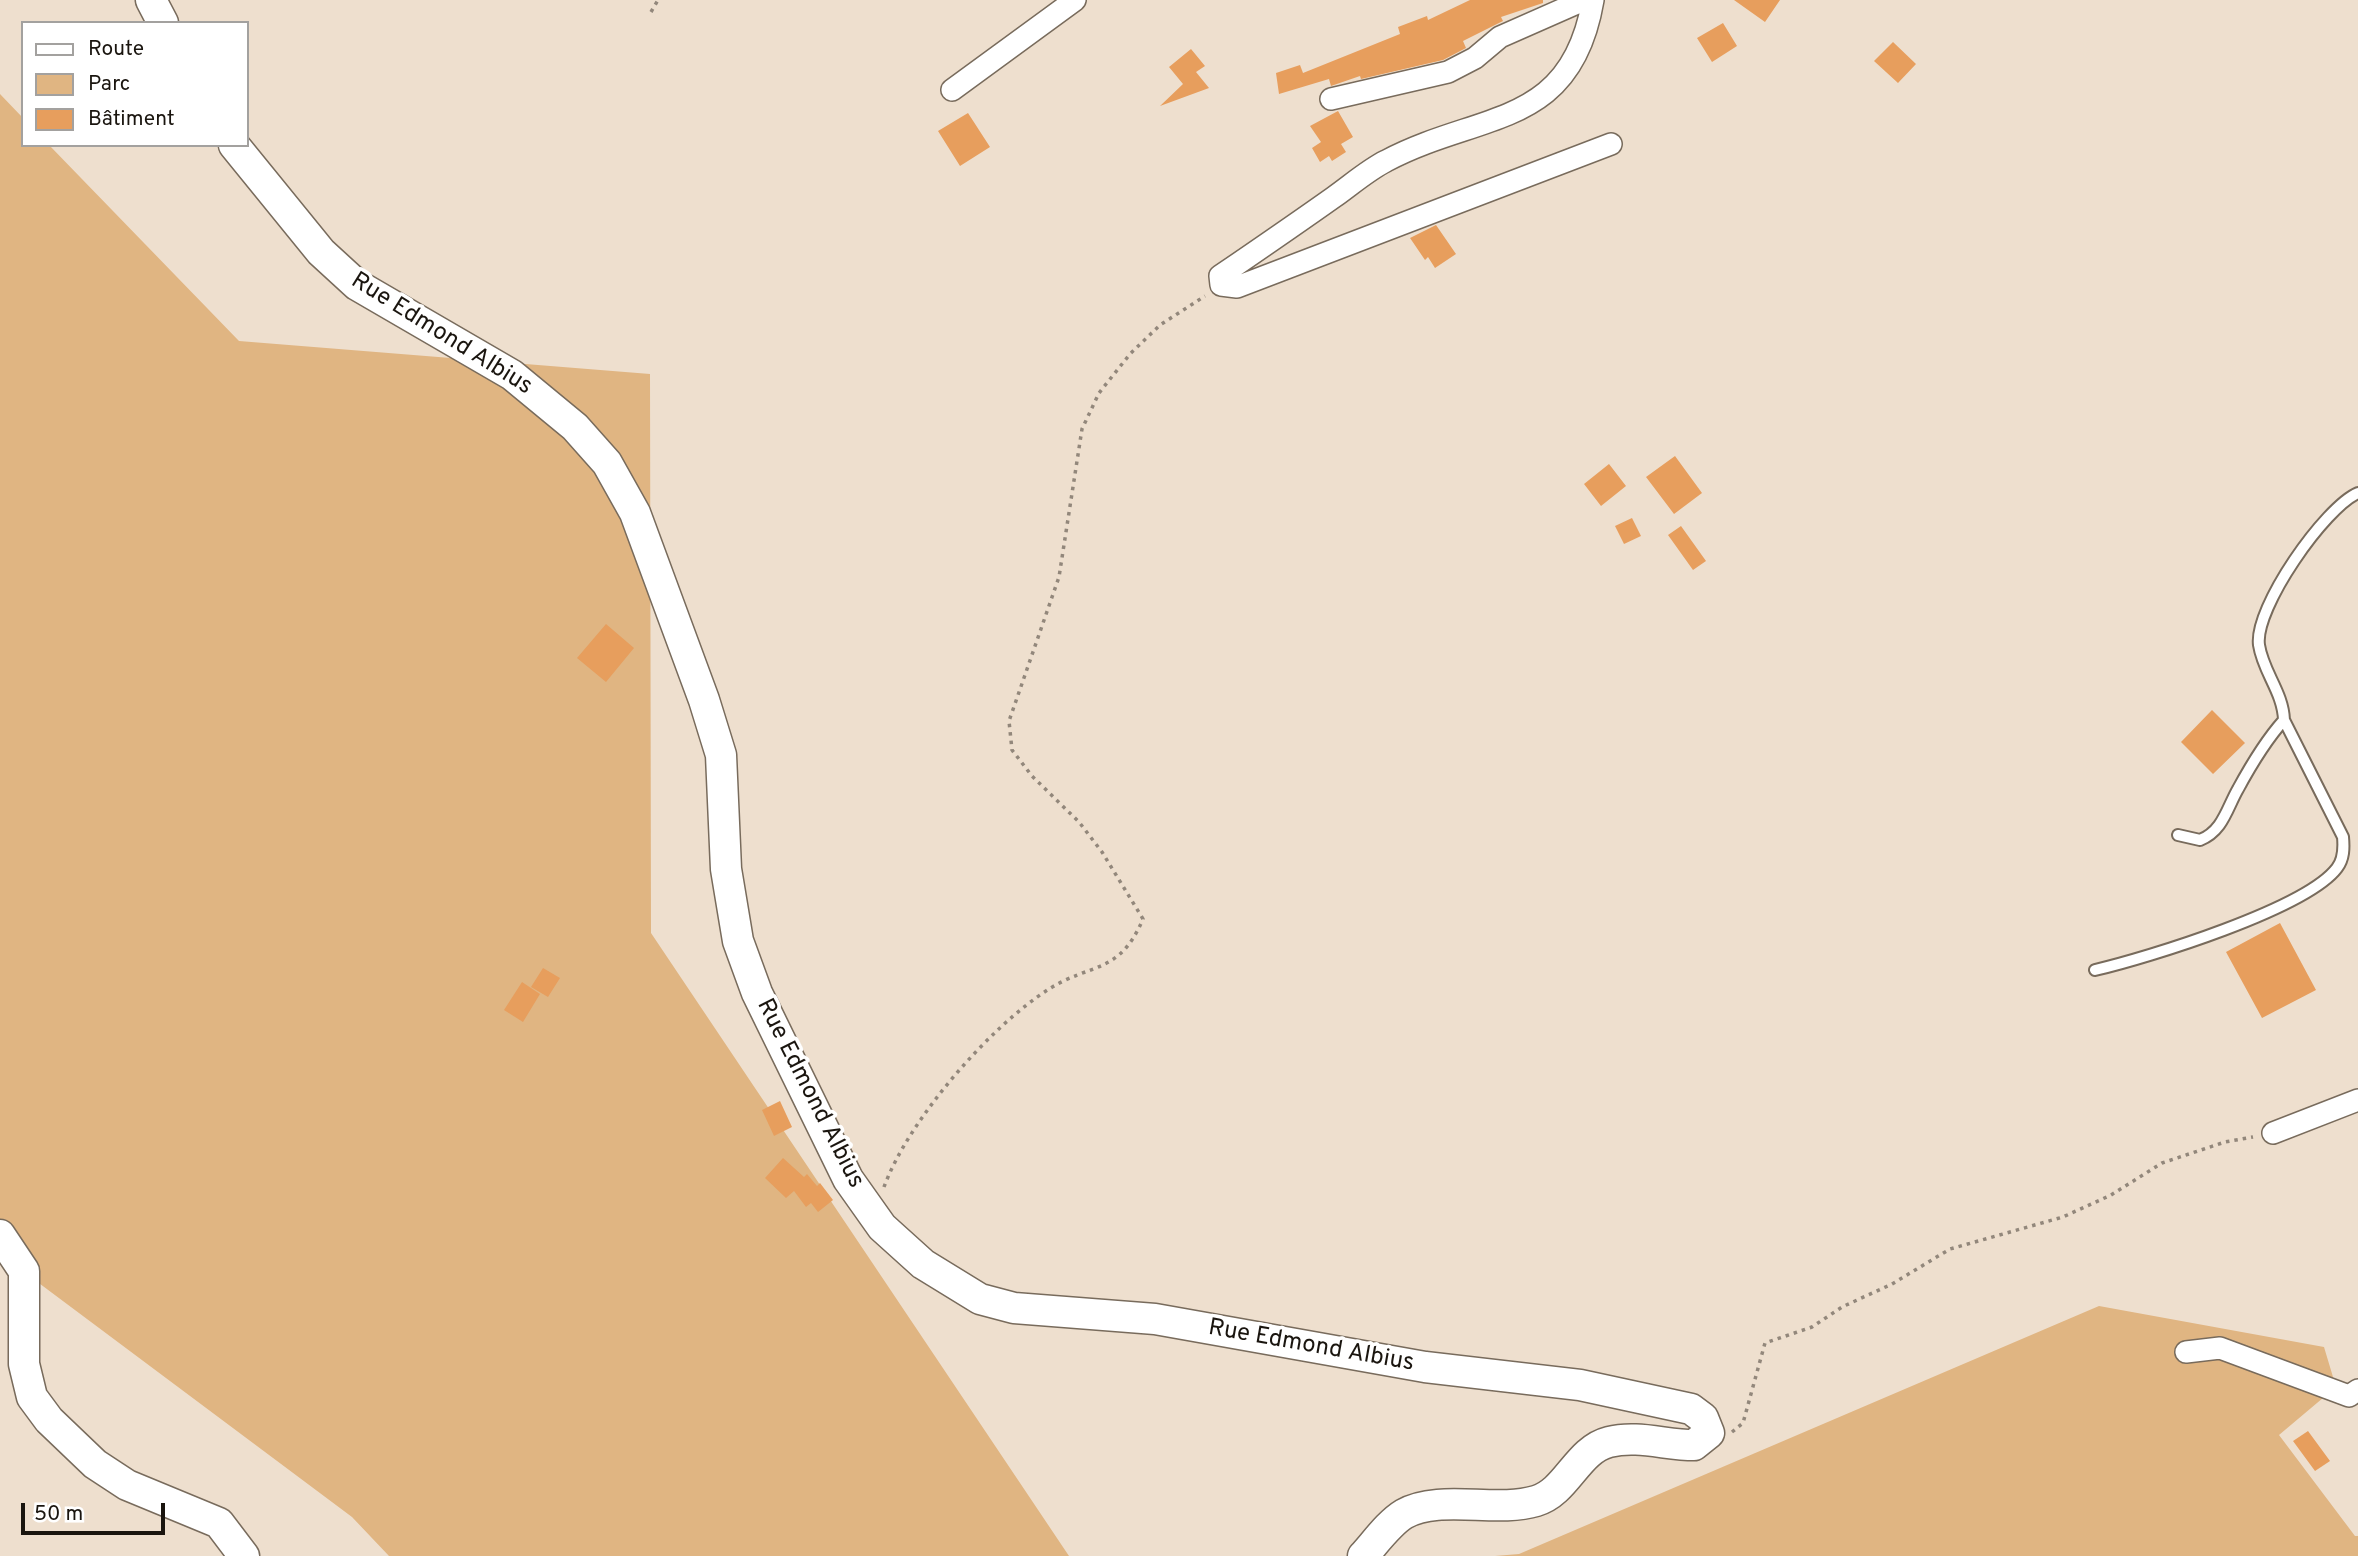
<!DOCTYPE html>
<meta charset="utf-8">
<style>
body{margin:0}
#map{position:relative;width:2358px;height:1556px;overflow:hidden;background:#eedfce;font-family:Overpass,sans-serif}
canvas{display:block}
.legend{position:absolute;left:21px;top:21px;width:228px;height:126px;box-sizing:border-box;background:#fff;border:2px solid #a3a19f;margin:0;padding:9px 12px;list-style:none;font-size:21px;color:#1a150f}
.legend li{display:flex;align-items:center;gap:14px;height:35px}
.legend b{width:35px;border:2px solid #a3a19f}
.scale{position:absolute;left:21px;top:1503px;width:144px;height:32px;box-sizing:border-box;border:4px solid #1a150f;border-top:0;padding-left:9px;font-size:21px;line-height:24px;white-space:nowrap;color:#1a150f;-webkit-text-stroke:5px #fff;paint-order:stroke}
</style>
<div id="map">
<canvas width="2358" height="1556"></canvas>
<ul class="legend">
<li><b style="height:9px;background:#fff"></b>Route</li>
<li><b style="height:19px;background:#e0b582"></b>Parc</li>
<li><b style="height:19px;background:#e79e5d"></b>Bâtiment</li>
</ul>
<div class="scale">50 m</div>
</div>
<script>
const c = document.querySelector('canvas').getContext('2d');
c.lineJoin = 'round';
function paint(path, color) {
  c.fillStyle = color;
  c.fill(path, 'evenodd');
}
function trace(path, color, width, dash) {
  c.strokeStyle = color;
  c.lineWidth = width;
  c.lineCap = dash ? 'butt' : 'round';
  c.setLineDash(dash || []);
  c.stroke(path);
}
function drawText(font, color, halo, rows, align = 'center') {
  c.font = font + ' Overpass,sans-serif';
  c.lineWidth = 7;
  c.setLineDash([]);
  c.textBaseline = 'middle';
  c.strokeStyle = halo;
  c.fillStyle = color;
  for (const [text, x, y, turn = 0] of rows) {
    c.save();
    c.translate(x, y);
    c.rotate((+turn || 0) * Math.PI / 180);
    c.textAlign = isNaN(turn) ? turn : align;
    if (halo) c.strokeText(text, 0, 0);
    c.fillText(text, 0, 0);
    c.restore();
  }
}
paint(new Path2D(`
 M0,94L23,118V145H49L239,341L650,374L651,933L1069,1556H389L352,1517L0,1254Z
 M2099,1306L2324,1347L2336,1387L2279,1435L2355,1536H2358V1556H1495L1519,1554Z`), '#e0b582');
paint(new Path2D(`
 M1470,0H1543V3L1501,17L1503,21L1463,41L1466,48L1443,60L1361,79L1360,76L1331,86L1329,79L1279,94L1276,73L1300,65L1303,73L1400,34L1398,27L1427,16L1428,20Z
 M1734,0H1780L1765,22Z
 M1723,23L1737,46L1712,62L1697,38Z
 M1893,42L1916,64L1898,83L1874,61Z
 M1191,49L1205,66L1196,72L1209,88L1160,106L1183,84L1169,67Z
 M1338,111L1353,137L1341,144L1346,152L1332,161L1329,156L1320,162L1312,148L1321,142L1310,126Z
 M968,113L990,147L960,166L938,131Z
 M1436,225L1456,254L1435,268L1428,257L1425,260L1410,238Z
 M1675,456L1702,493L1674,514L1646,477Z
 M1609,464L1626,486L1601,506L1584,484Z
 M1632,518L1641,536L1624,544L1615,526Z
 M1681,526L1706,561L1693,570L1668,535Z
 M606,624L634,648L606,682L577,658Z
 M2212,710L2245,743L2213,774L2181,742Z
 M2280,923L2316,990L2262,1018L2226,952Z
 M543,968L560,978L548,997L531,987Z
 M522,982L540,994L523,1022L504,1010Z
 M780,1101L792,1127L774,1136L762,1110Z
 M783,1158L804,1177L807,1174L817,1186L820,1183L833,1200L818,1212L811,1203L806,1207L794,1191L786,1198L765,1178Z
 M2308,1431L2330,1461L2315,1471L2293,1441Z`), '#e79e5d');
const service = new Path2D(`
 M2178,835L2200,840C2223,831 2227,808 2238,789C2251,765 2266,740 2284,720C2283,692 2263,672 2259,645C2254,608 2325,507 2358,493
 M2095,970C2147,958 2306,909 2337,868C2344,859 2344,848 2343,837L2284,720`);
const minor = new Path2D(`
 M1593,0C1571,130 1480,111 1386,161C1368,170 1351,185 1334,197C1296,224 1258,250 1220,276L1221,285L1237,287L1611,144
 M952,90L1075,0
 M1331,99L1448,72L1475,58L1500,37L1584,0
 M2273,1133L2358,1100
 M2186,1352L2220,1348L2349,1396L2358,1390`);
const secondary = new Path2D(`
 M151,0L163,23
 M234,145L321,252L357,285L512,375L575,427L607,463L635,513L704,700L721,755L726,869L738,941L757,993L848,1179L882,1227L923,1264L980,1299L1014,1308L1155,1319L1425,1367L1580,1385L1691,1409L1703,1418L1709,1433L1694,1445C1666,1445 1637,1435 1609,1442C1577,1450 1567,1492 1536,1501C1496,1513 1439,1494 1404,1514C1389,1523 1375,1543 1363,1556
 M0,1235L24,1271V1364L32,1397L49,1420L95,1464L127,1485L219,1523L244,1556`);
trace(service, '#786b5c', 14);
trace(minor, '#786b5c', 24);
trace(secondary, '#786b5c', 33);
trace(new Path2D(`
 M651,12L658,0
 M884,1187C908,1121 989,1027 1049,989C1092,962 1119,975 1143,919L1102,852L1079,822L1032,776L1012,750L1009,721L1059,577L1082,429L1099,393L1130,354L1160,325L1205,296
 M1732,1432L1743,1423L1765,1343L1812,1327L1842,1307L1892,1284L1950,1249L2063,1217L2111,1195L2162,1163L2225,1142L2253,1137`), '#92877b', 3.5, [3.5, 5]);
trace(service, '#fff', 10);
trace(minor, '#fff', 21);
trace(secondary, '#fff', 30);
drawText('24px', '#1a150f', '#fff', [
 ["Rue Edmond Albius",441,335,32],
 ["Rue Edmond Albius",809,1094,63],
 ["Rue Edmond Albius",1311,1347,10]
]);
</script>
